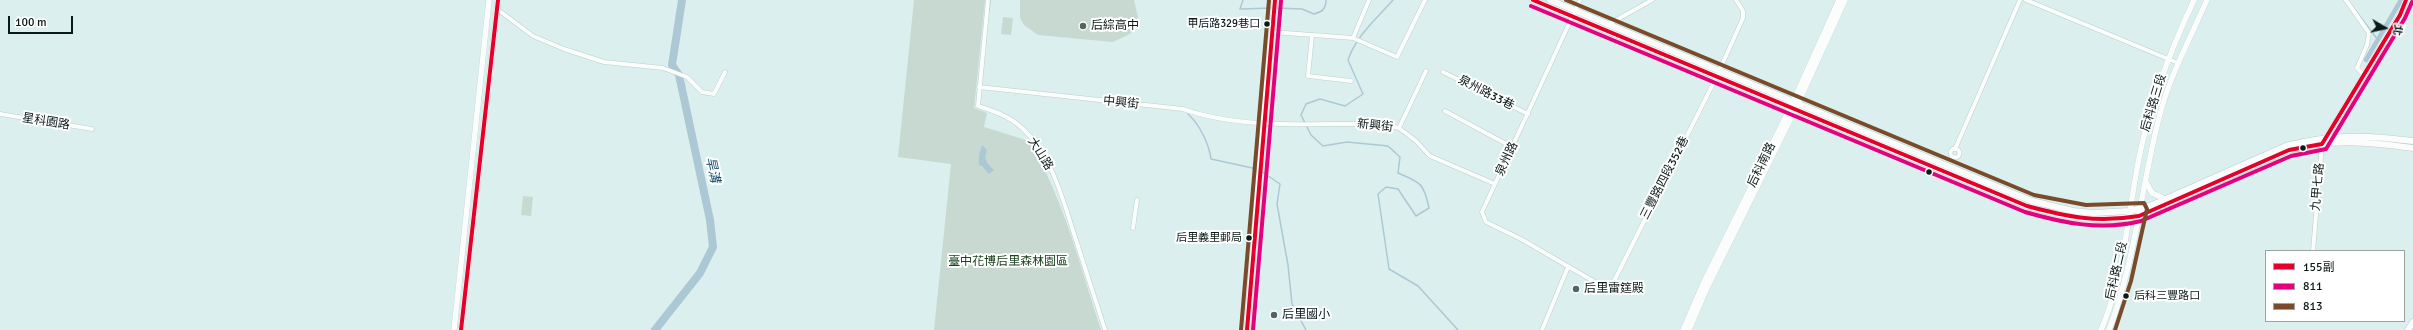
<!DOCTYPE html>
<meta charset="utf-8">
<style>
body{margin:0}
#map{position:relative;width:2413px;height:330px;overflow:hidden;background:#dbf0ee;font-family:Signika,"Noto Sans TC",sans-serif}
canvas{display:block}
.legend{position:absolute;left:2265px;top:250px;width:140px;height:72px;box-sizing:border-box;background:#fff;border:1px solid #9da3a3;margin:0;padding:5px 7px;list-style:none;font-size:12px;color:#0b1918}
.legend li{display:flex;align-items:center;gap:8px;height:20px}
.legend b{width:20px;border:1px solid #9da3a3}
.north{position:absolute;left:2365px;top:8px;width:40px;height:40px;-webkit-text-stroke:3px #fff;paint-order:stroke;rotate:99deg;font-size:11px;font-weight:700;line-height:16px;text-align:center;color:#0b1918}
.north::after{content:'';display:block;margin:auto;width:14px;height:18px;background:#0b1918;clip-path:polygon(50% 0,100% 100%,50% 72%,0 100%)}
.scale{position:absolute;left:8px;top:16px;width:65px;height:18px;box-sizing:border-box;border:2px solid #0b1918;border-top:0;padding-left:5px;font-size:12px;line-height:14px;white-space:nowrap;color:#0b1918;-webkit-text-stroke:3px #fff;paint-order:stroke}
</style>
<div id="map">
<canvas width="2413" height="330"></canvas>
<ul class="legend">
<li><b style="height:5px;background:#e4002b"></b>155副</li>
<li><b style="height:5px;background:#e5007d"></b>811</li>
<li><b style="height:5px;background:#7a4b2a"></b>813</li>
</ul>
<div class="north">北</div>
<div class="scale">100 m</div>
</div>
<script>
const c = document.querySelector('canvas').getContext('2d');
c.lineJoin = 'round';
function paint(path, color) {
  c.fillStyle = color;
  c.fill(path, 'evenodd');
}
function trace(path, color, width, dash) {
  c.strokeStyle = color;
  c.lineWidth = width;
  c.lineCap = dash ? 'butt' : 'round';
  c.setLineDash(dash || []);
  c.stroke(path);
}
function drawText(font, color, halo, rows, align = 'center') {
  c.font = font + ' Signika,"Noto Sans TC",sans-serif';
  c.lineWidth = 4;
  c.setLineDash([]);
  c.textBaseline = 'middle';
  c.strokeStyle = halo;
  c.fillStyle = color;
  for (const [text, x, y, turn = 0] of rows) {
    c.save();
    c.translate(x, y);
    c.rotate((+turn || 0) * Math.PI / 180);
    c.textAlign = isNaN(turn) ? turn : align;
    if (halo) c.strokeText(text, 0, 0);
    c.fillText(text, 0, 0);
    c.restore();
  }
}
paint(new Path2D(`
 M914,0H985L974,108L987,113L984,127L1029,141C1064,199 1080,266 1101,330H934L951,164L898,157Z
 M1020,0H1134L1138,17L1136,27L1130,34L1113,42L1038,35L1024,25L1020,18Z
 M1003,17L1013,18L1011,35L1001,34Z
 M523,196L533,197L531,216L521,215Z`), '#c7d9d0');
paint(new Path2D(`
 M982,145L987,150C983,160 987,163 994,170L989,174L982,166L979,165V155Z`), '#acc8d4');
trace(new Path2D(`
 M1243,0L1240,9L1273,8
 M1393,0C1377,18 1356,36 1348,60L1363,94L1345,106L1320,99L1306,104L1301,115L1311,135L1323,146L1347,142L1388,146L1400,157L1398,173C1420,182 1424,183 1429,208L1416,216L1398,189L1386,187L1378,194L1389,269L1418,286L1458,330
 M2349,2L2378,40
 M1277,8L1302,9L1314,14C1322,12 1326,9 1326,0
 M989,11L990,0
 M1188,114C1200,125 1209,144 1211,159L1257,169
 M1261,171L1280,184L1277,204L1288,265L1292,304L1306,330`), '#acc8d4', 1.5);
trace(new Path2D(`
 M2366,60L2401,0`), '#acc8d4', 4.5);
trace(new Path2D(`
 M655,330L700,273L713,247L710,220L679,75L672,65L682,0`), '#acc8d4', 8);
const street = new Path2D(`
 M988,0L978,106C994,111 1009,116 1022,128C1053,156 1064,204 1077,243C1086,272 1096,301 1105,330
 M1580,0L1482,212L1486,222L1521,239L1595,282L1612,285L1716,78L1743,18V11L1736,0
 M2026,0L2178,63
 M2346,0L2369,33L2367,45L2357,68L2364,75
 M497,9L533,36L564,49L604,62L663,68L687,77L702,92L714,94L725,72
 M1609,24L1652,0
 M1272,32L1353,38L1397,57L1425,0
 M1312,36L1308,76L1351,81
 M1353,38L1369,0
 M1443,72L1528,114
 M979,87L1183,109C1242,130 1318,123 1380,124L1399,128L1416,141L1430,156L1495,184
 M1445,111L1512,147
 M0,114L92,129
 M1399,128L1426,71
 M1950.5 153a4.5 4.5 0 1 1 9 0a4.5 4.5 0 1 1-9 0Z
 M1955,149L2020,0
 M1133,228L1137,200
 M2313,251L2322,144
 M1542,330L1568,267`);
const secondary = new Path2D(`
 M2384,43L2401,31L2404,25L2400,15
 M2324,141L2400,15L2406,0
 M2146,182L2152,193L2165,199
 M454,330L489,0
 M461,330L498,0
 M1247,330L1263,122L1275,0
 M1683,330L1702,286L1793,102L1839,0
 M1689,330L1707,288L1795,110L1845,0
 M2101,330C2124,278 2128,213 2139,158C2150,103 2170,51 2194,0
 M2109,330C2135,262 2141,188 2159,118C2169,77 2190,39 2207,0`);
const primary = new Path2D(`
 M1533,0L2027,206C2067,218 2097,223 2139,216L2289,150C2334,138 2367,142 2413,148
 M1550,0L2012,193L2032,201L2073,211L2093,213L2130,211L2150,206L2286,146C2331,134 2367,135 2413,141
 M2408,330L2413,322`);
trace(street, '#bccdcb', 5);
trace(secondary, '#bccdcb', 6);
trace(primary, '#bccdcb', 7);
trace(street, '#fafdfc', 4);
trace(secondary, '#fafdfc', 5.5);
trace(primary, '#fafdfc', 6);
trace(new Path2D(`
 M1533,0L2027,206C2068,217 2096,223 2139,216L2289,150L2322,144L2400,15L2406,0
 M461,330L498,0
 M1247,330L1275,0`), '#e4002b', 4);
trace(new Path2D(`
 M1531,6L2025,212C2063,223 2101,231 2141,221L2291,156L2326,149L2405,18L2412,2
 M1253,330L1281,1`), '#e5007d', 4);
trace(new Path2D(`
 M1566,0L2034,195L2086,205L2144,203L2147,209L2131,281L2115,330
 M1241,330L1269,0`), '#7a4b2a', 4);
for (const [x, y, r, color] of [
 [1267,24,3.5,"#0b1918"],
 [1083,26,4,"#546463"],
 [2303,148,3.5,"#0b1918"],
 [1929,172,3.5,"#0b1918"],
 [1249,238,3.5,"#0b1918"],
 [1576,289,4,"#546463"],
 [2126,296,3.5,"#0b1918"],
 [1274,315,4,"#546463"]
]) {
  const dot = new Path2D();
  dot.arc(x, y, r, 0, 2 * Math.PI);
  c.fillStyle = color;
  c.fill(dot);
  trace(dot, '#fff', 1.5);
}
drawText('11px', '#0b1918', '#fff', [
 ["甲后路329巷口",1260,24],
 ["后里義里郵局",1242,238],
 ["后科三豐路口",2134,296,"left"]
], 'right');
drawText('12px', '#0b1918', '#fff', [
 ["后綜高中",1091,26],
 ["后里雷筳殿",1584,289],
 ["后里國小",1282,315]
], 'left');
drawText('12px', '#0b1918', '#fff', [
 ["泉州路33巷",1486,93,27],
 ["中興街",1121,103,6],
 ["后科路三段",2154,103,-73],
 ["星科園路",46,122,9],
 ["新興街",1375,126,6],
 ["大山路",1040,154,58],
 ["泉州路",1507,159,-65],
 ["后科南路",1762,165,-64],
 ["三豐路四段352巷",1665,178,-63],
 ["九甲七路",2318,187,-85],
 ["后科路二段",2117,271,-77]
]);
drawText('12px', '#1d4220', '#fff', [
 ["臺中花博后里森林園區",1008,262]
]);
drawText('italic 13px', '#1b526d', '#fff', [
 ["旱溝",712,170,78]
]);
</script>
